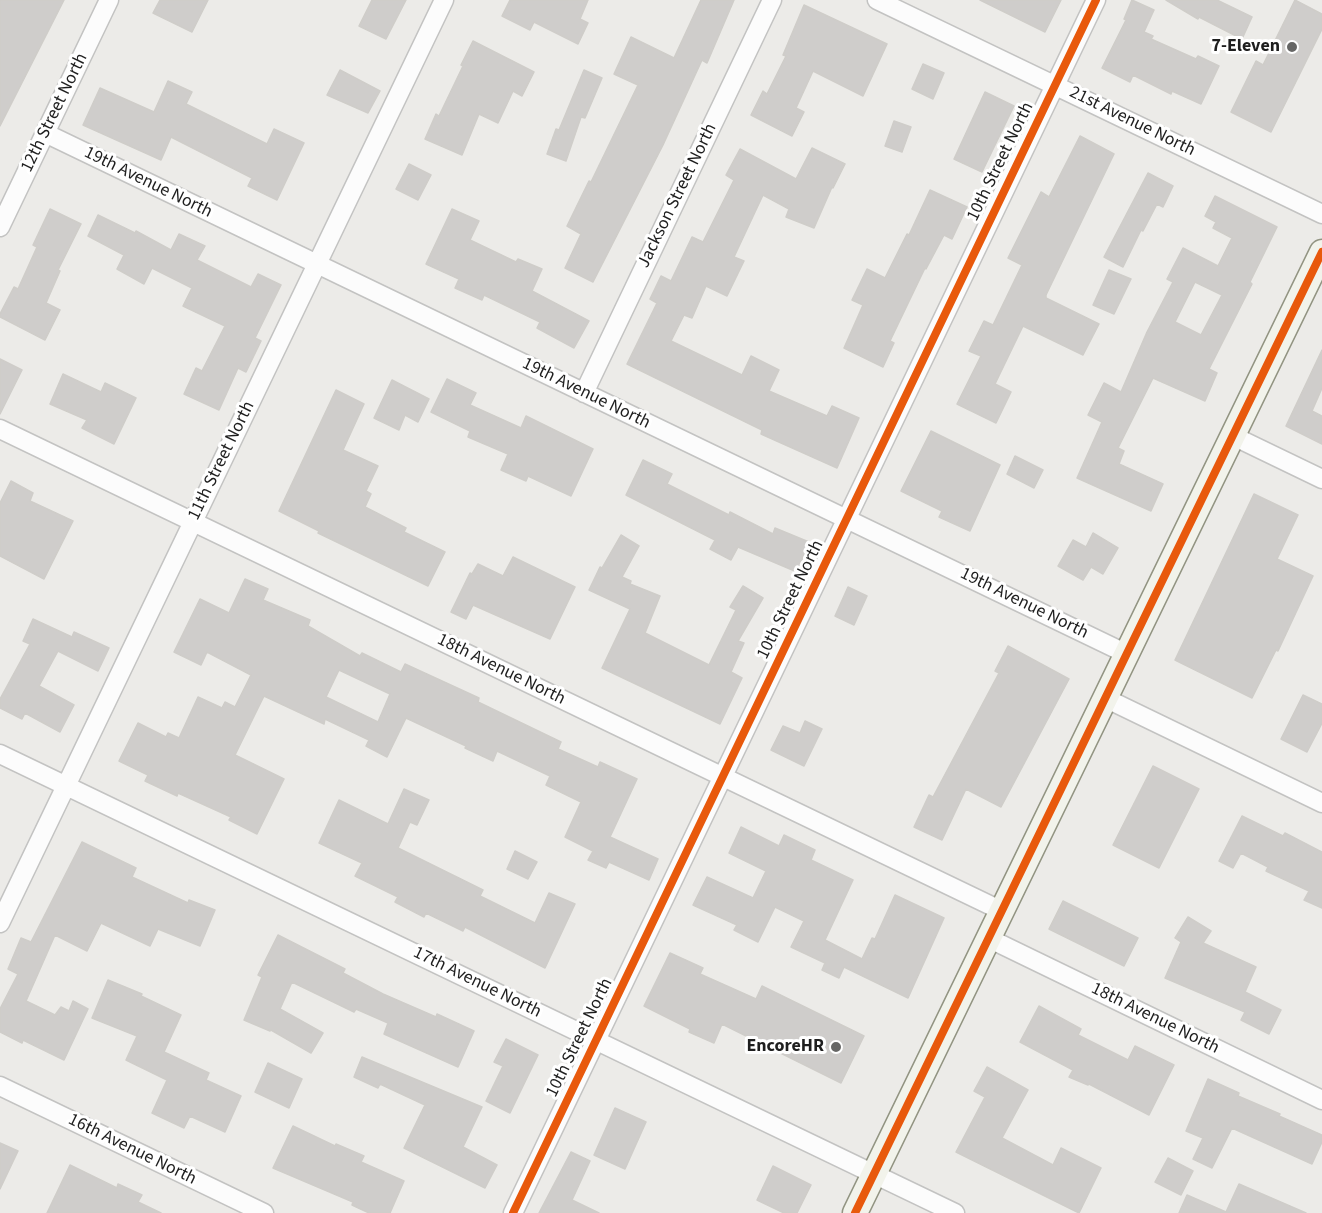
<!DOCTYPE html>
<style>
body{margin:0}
canvas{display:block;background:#ecebe8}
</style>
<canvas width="1322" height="1213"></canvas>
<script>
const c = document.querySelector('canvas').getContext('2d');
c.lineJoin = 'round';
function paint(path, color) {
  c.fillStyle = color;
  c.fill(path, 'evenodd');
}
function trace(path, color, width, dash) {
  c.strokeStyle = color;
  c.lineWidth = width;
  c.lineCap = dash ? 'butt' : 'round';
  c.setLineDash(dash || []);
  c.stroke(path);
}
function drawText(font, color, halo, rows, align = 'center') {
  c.font = font + ' "Source Sans 3",sans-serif';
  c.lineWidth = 6;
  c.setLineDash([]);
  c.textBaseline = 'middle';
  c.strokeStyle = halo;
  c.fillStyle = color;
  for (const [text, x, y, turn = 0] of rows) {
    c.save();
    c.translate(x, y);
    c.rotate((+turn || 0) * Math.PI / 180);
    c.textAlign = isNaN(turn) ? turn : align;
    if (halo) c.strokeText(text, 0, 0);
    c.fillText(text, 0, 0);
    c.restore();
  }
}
const building = new Path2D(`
 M0,0H64L0,126Z
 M160,0H208L192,32L153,13Z
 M372,0H406L386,39L359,26Z
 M510,0H588L580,19L588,23L578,44L534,22L530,30L502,16Z
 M701,0H734L707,63L702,60L663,145L593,282L565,268L581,234L567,226L589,181L591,182L638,85L614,74L631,37L674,58Z
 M980,0H1061L1045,32Z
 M1132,0L1154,10L1144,32L1153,36L1151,39L1196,59L1198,56L1219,66L1201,104L1172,91L1171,94L1133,75L1130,82L1102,68L1126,20L1124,19Z
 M1166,0H1217L1252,17L1242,39L1199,17L1198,19Z
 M1295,0L1322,14V29L1271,132L1231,112L1256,61L1263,65Z
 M804,5L887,44L863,96L813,71L796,108L804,112L792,136L751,115L763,91L767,94L786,56L783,55Z
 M473,41L534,72L522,96L513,91L498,123L479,114L462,155L425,139L436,114L439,116L463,66L461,65Z
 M923,64L944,73L933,99L912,89Z
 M340,70L380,91L368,113L327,95Z
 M584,70L602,78L585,118L581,117L566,161L547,154L556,129L559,130Z
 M168,81L192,92L186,104L267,144L274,129L304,143L277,200L248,186L252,178L171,137L161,160L83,125L100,88L154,112Z
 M985,92L1014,106L982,172L954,159Z
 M894,121L911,127L902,152L885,146Z
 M1080,136L1114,154L1046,295V298L1099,324L1083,355L1023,326L995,384L1011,392L996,423L957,404L981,356L969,351L984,321L993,325L1022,265L1008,258L1041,192L1049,197Z
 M812,148L845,164L833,188L832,187L814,228L786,217L789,209L763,195L734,257L744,261L727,296L706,286L692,318L684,315L671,341L742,375L751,356L779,370L769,391L827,416L832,406L859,418L837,468L761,434L762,430L627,364L657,303L650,299L661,276L671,281L692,237L703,242L734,180L726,175L740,149L796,179Z
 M409,164L431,175L418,200L396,189Z
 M1148,173L1173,186L1163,207L1157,204L1143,231L1141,230L1123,267L1104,257Z
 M930,190L967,207L952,239L944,235L926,269L925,268L890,341L894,343L883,367L844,348L863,305L852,300L867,269L885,278L907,234L909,235Z
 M1215,196L1277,227L1250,282L1252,284L1209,369L1217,373L1205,401L1153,378L1118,448L1124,451L1119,464L1163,484L1151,511L1077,478L1102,422L1088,415L1104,383L1121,392L1147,332L1173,282L1167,279L1183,248L1218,266L1232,238L1213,228L1216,222L1205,216ZM1195,282L1222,295L1201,335L1175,322Z
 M50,209L81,224L58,270L60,271L46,303L60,310L45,340L0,317V314L14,287L18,289L37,247L33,245Z
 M452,209L479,221L470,240L516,262L518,259L542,269L532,291L589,321L574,348L537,328L540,322L484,295L482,300L455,288L459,279L426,264Z
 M98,215L135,233L136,231L171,250L179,234L205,246L197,260L251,287L258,274L281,285L255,338L261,341L246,372L238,368L219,410L184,394L196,368L202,371L225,326L183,306L192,288L152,268L144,284L117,269L124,255L88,236Z
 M1109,270L1131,279L1114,314L1093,305Z
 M1322,350V388L1312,411L1322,416V444L1286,426Z
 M0,359L22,370L0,414Z
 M63,374L101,392L105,383L136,398L114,444L82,428L87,420L50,404Z
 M447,379L476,393L470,405L521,428L526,416L593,449L571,496L528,476L526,481L501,470L508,454L468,437L470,431L431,412Z
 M392,380L429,399L418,422L405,415L399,430L374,418Z
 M336,390L364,404L343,450L378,466L366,491L371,494L365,507L406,528L404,532L445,552L428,586L318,533L319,531L279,511Z
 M931,431L1000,465L970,531L939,517L942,511L901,491Z
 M1015,456L1043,470L1034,488L1007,474Z
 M643,460L672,474L667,484L729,515L730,512L773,534L775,528L809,542L797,572L738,547L731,560L710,549L715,540L626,495Z
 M11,481L33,493L30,501L73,521L44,579L0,556V503Z
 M1254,494L1298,515L1277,559L1313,576L1278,651L1276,650L1252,698L1175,660Z
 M1093,533L1118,548L1103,574L1091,567L1083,580L1058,566L1073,540L1086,547Z
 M621,535L639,546L622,577L631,581L630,584L660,596L645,633L709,665L736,610L730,607L743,586L763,598L738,641L744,643L731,672L742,678L720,724L602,668L630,609L589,590L600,567L602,568Z
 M513,557L575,587L550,639L473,605L466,619L451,612L470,573L472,574L478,564L503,576Z
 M245,579L268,589L263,600L310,620L308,626L360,656L362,653L401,672L405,664L479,698L478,702L561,742L558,749L598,767L600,762L637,779L610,837L658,859L649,880L609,862L606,868L588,860L593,851L565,837L581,802L546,785L550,776L497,751L493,761L465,748L466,746L406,718L387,757L366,746L369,740L325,719L324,724L264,696L235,755L284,779L257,834L229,820L231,817L178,793L177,796L145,781L148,775L119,761L138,723L166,737L168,733L179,738L198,697L222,708L225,702L235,707L251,675L207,652L201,665L174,652L200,599L229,613ZM339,670L390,694L378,722L326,697Z
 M848,587L867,596L854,625L835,616Z
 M33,619L72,637L74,632L109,648L98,671L58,651L39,686L74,705L60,732L25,713L22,719L0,708V699L30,644L23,641Z
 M1008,646L1069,679L1001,807L966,789L942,840L914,827L929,795L933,797L999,673L995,671Z
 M1303,695L1322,704V723L1307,752L1281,739Z
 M805,721L822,729L804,766L771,750L783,726L800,733Z
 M1153,766L1199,789L1159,868L1113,845Z
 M404,789L429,800L417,825L410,822L398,848L483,890L480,896L535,923L549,893L575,904L545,968L465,927L463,931L426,913L424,917L395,902L398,897L355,876L362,863L319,843L339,800L388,824Z
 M1242,816L1283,836L1285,833L1322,852V908L1304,900L1309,891L1266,871L1268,867L1241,853L1233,868L1219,861Z
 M741,827L779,846L784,835L815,850L811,860L853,880L825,940L862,959L872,938L875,939L895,895L944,918L908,998L844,967L839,978L822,970L825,963L791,947L804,921L775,907L758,942L734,930L737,925L693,905L707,877L753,898L766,871L729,853Z
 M82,842L136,868L132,877L188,903L189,900L215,910L200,946L158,929L150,946L101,923L87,951L55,935L26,1001L55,1015L61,1007L69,1011L73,1001L88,1009L64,1060L23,1040L22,1043L0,1032V1009L18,974L8,969L21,938L31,942Z
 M515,851L537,862L528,879L507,869Z
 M1063,901L1138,938L1124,966L1049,929Z
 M1188,917L1211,931L1203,943L1256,967L1245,992L1281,1010L1269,1034L1241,1020L1245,1012L1165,978L1181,942L1175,938Z
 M278,935L345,969L343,973L383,994L436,1017L437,1014L474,1031L458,1067L384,1034L388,1023L356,1009L354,1012L292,982L280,1009L323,1033L311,1053L271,1030L270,1031L244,1020L262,977L258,975Z
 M670,953L703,968L700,974L756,999L762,986L864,1036L841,1083L722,1024L714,1043L689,1032L690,1029L644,1006Z
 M108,980L142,994L141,996L181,1015L164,1052L209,1073L206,1080L241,1096L225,1132L190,1116L184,1128L152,1113L167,1080L126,1060L137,1036L92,1018Z
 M1039,1006L1081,1029L1078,1035L1128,1060L1135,1046L1174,1065L1149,1115L1089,1084L1088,1085L1069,1077L1073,1070L1020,1042Z
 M506,1039L538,1055L510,1113L486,1101L503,1066L494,1062Z
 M362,1057L482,1107L463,1147L497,1165L485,1188L404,1148L425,1105L380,1084L378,1088L354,1077Z
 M268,1063L302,1079L289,1108L255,1092Z
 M987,1067L1028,1090L1002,1138L1053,1165L1061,1148L1101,1168L1079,1213L956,1152L985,1097L974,1091Z
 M1208,1079L1239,1093L1238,1096L1280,1114L1279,1116L1322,1135V1142L1312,1164L1232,1128L1212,1168L1193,1159L1203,1138L1186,1131Z
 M615,1108L646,1122L625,1169L594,1155Z
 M293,1126L335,1146L336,1144L364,1156L361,1162L404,1181L390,1213H369L352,1205L353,1202L273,1168Z
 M0,1143L18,1151L0,1189Z
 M571,1152L590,1161L572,1200L599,1213H539Z
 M1168,1158L1193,1171L1181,1195L1155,1182Z
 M70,1165L117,1188L118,1184L142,1195L138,1202L161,1213H47Z
 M773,1166L811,1185L797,1213H784L757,1200Z
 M1239,1184L1306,1213H1179L1187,1195L1226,1212Z`);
paint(building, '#cfcdcb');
trace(building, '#cfcdc9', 1.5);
const minor = new Path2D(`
 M877,0L1322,214
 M45,133L1127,654
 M0,227L109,0
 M584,393L772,0
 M0,429L1002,911
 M1233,436L1322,479
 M1105,698L1322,803
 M0,754L955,1213
 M0,923L444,0
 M988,938L1322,1100
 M0,1086L264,1213
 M513,1213L1096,0`);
const secondary = new Path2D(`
 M855,1213L1322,252`);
trace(minor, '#c3c3c2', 21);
trace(secondary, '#929482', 27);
trace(minor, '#fcfcfc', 18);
trace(secondary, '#f2f3eb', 24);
trace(new Path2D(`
 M513,1213L1096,0
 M855,1213L1322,252`), '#e8590c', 8);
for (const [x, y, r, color] of [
 [1292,47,6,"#666665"],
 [836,1047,6,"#666665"]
]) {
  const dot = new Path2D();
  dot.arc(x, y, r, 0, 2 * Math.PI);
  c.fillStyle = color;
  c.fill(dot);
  trace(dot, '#fff', 2);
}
drawText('bold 18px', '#1e1e1e', '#fff', [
 ["7-Eleven",1280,47],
 ["EncoreHR",824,1047]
], 'right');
drawText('18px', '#1e1e1e', '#fff', [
 ["12th Street North",55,113,-64],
 ["21st Avenue North",1132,122,26],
 ["10th Street North",1001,162,-64],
 ["19th Avenue North",148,183,26],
 ["Jackson Street North",678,196,-64],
 ["19th Avenue North",586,394,26],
 ["11th Street North",222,461,-64],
 ["10th Street North",791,600,-64],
 ["19th Avenue North",1024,604,26],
 ["18th Avenue North",501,670,26],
 ["17th Avenue North",477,983,26],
 ["18th Avenue North",1155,1019,26],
 ["10th Street North",580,1038,-64],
 ["16th Avenue North",132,1150,26]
]);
</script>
